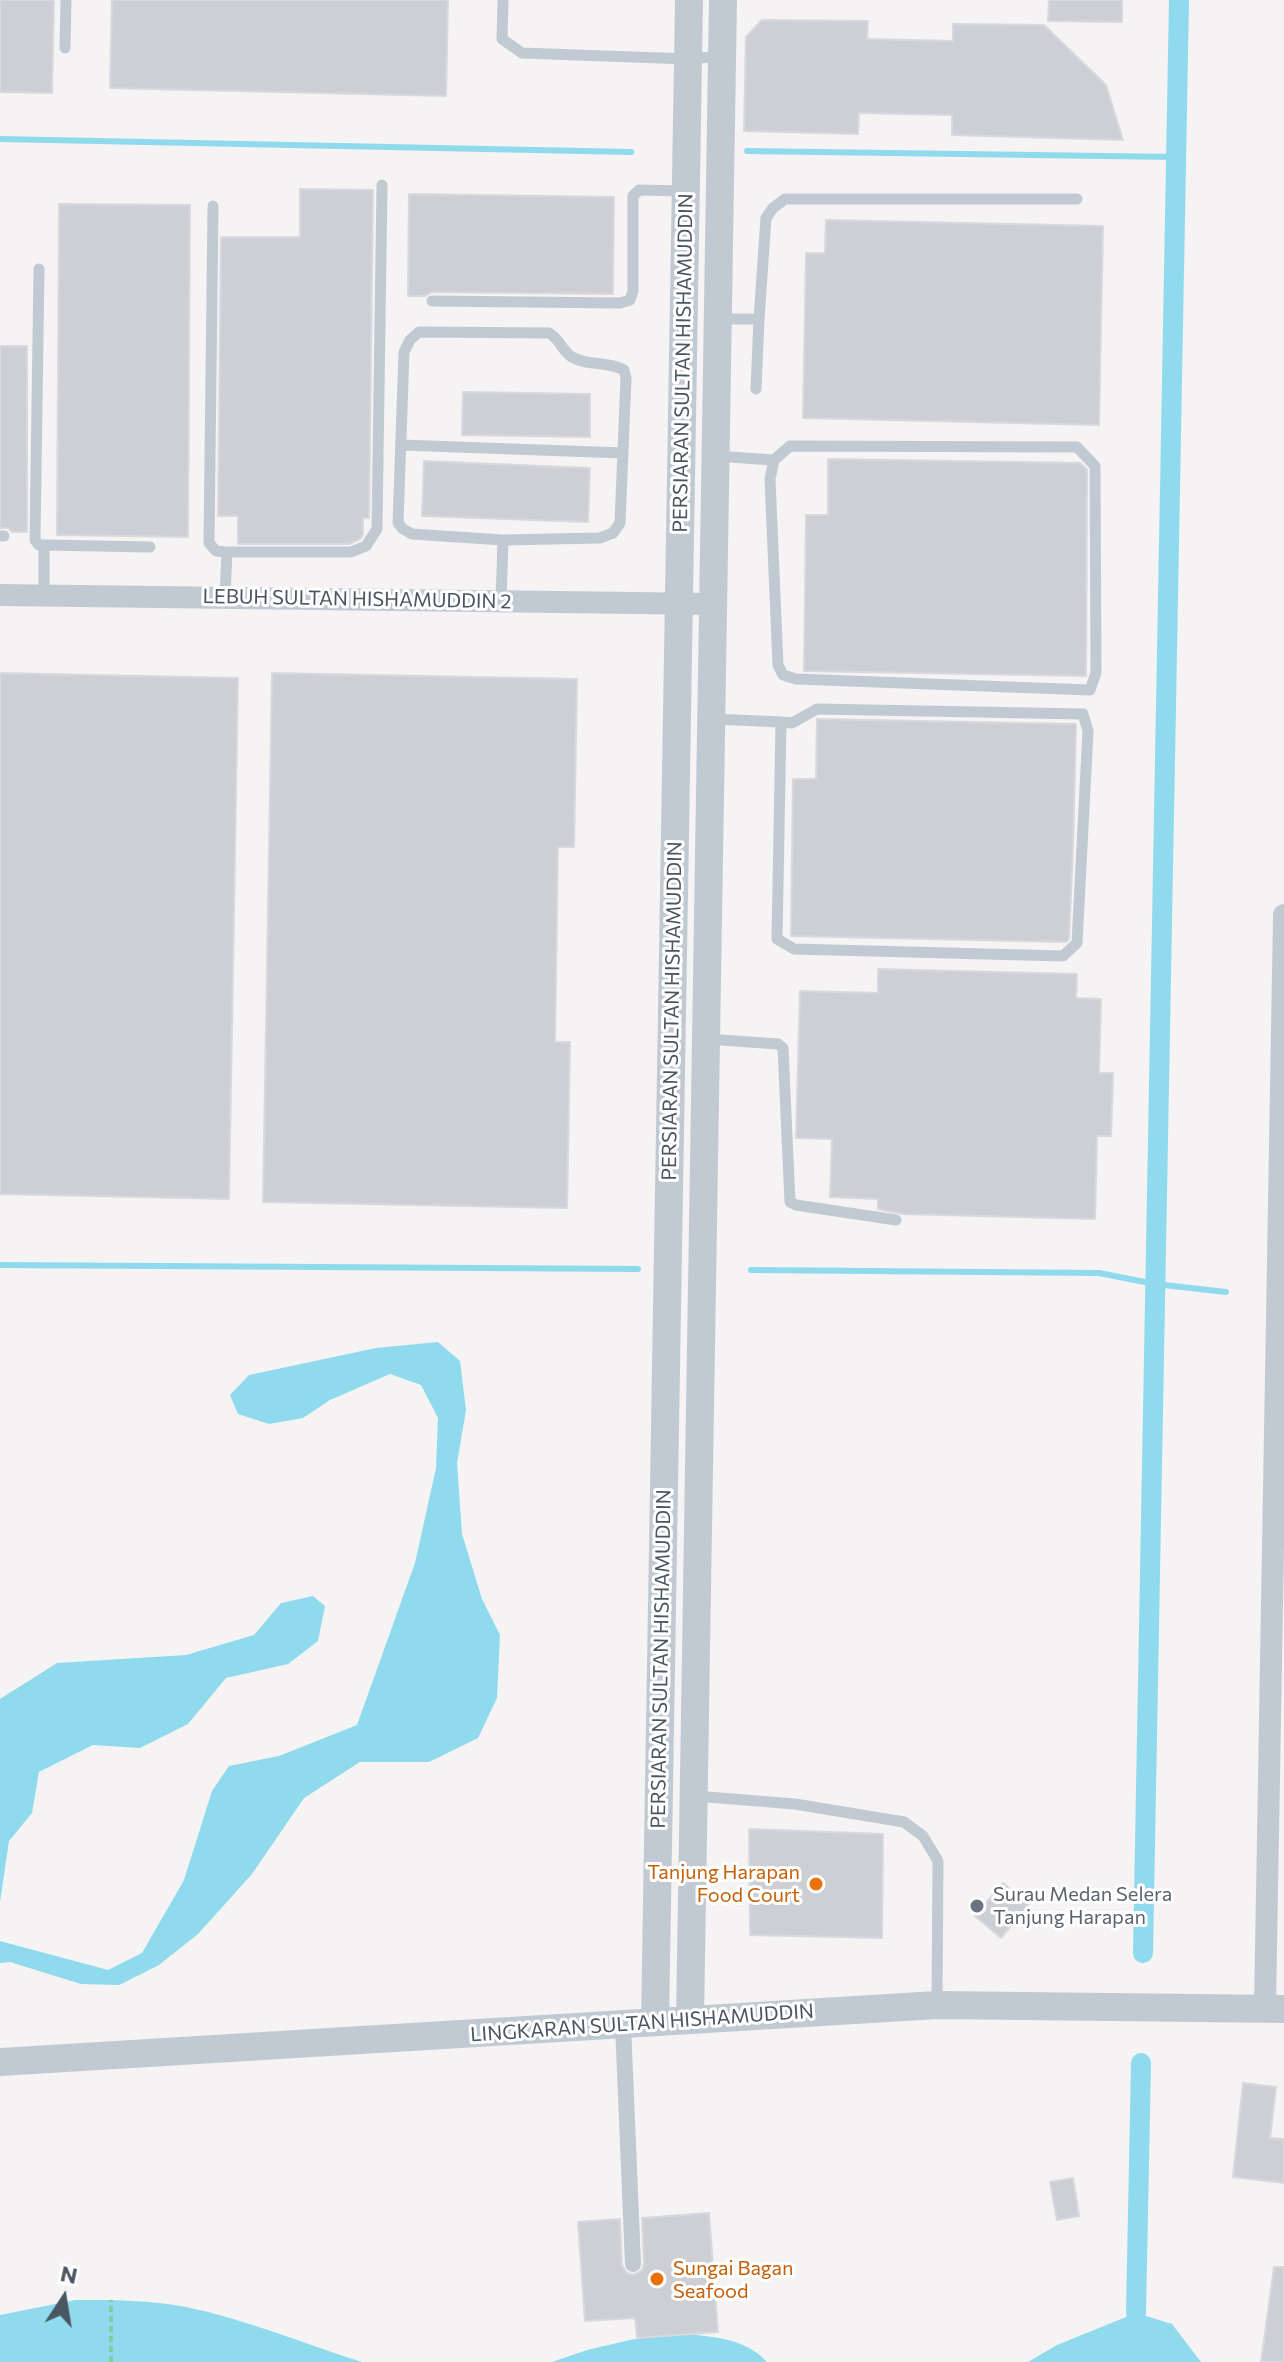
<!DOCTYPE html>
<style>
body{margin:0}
#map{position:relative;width:1284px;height:2362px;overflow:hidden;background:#f5f3f3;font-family:Commissioner,sans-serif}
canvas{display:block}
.north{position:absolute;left:24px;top:2258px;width:80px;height:80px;-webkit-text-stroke:6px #fff;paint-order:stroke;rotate:12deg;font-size:22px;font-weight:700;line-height:32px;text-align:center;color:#4a5661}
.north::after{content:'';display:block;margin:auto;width:28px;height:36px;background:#4a5661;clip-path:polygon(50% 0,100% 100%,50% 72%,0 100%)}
</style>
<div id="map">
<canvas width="1284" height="2362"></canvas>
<div class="north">N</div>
</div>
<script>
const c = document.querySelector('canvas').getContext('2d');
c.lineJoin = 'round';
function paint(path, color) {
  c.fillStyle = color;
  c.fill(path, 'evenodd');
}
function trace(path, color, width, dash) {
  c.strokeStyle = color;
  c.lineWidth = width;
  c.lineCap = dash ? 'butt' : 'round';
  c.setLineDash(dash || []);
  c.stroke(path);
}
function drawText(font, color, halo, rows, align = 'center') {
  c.font = font + ' Commissioner,sans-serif';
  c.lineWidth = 6;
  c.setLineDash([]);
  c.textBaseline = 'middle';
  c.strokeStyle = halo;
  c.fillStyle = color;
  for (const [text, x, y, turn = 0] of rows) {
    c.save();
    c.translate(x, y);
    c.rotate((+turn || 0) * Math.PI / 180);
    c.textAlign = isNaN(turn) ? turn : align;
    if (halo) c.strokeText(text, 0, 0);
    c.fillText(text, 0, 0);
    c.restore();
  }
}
paint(new Path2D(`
 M438,1342L460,1361L466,1410L457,1463L462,1534L482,1599L500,1635L497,1698L478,1738L429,1762H360L304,1798L252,1874L198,1934L159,1965L119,1985L81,1984L10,1962L0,1963V1941L108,1970L142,1953L184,1880L212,1791L229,1766L279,1756L357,1725L415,1563L436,1468L438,1418L421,1385L390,1374L330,1400L303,1418L269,1424L238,1414L230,1395L249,1375L376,1348Z
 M313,1596L325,1606L318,1641L288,1664L226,1678L188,1724L140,1748L93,1745L39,1772L32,1813L9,1841L0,1902V1699L57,1663L186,1655L254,1635L281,1603Z
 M75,2300C111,2300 151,2300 186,2307C246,2319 304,2344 362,2362H0V2315Z
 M1136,2313L1172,2324L1201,2362H1028L1057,2345Z
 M686,2334C716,2337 746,2339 767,2362H552L587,2350L634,2339Z`), '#90daee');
trace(new Path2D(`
 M0,139L631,152
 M747,151L1176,157
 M0,1265L638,1269
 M751,1270L1099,1273L1155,1284L1226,1292`), '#90daee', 6);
trace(new Path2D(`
 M1143,1953L1179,0
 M1136,2313L1141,2063`), '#90daee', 20);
const building = new Path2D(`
 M0,0H54L52,93L0,92Z
 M112,0H448L446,96L110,88Z
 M1049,0H1122V22L1048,21Z
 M762,20L868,21L867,39L953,41V24L1044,25L1106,85L1123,140L952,135V115L859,113L858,134L744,131L746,37Z
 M300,189L373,190L369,518H363V535L360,539L349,544H238V516H218L221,237H300Z
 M409,194L614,197L613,294L432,292L425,296H408Z
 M59,204L190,205L188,537L57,535Z
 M826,220L1103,226L1099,425L803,418L806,253H825Z
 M0,346H27V532H12L8,528H0Z
 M463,392L590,394V437L462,435Z
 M828,459L1080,463L1087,469L1086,676L804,671L806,515H828Z
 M424,461L590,468L588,522L422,516Z
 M0,673L238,678L229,1199L0,1194Z
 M272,673L577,679L574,847H558L555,1042H570L567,1208L263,1202Z
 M817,719L1076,724L1073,847L1069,939L1066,942L791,936L793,779H816Z
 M878,969L1077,974L1076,998L1101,999L1099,1073H1113L1111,1136H1097L1095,1219L902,1214L878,1209V1199L830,1197L832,1139L796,1138L800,991L878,993Z
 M749,1829L883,1834L882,1938L750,1935Z
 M1003,1883L1029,1904L1001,1938L975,1916Z
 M1243,2083L1276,2087L1270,2138L1284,2139V2183L1233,2177Z
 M1073,2178L1079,2216L1057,2220L1050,2182Z
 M709,2213L718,2332L637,2338L635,2318L585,2321L578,2222L620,2219L622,2265L627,2273L634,2275L642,2270L644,2264L642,2218Z
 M1274,2267H1284V2362H1261Z`);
paint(building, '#cdcfd5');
trace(building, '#d7d9de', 2);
trace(new Path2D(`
 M111,2362V2300`), '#7ad0a6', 4, [6, 4]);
trace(new Path2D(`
 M503,0L502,39L522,53L688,59L722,56
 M65,48L66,0
 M213,206L209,543L216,551L227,552
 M39,269L35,540L39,545H44V595
 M432,301L620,303L630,300L633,291V196L639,190L685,191
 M718,319H759L766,218L773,208L785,199H1077
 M756,389L759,319
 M401,445L623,453
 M790,446L1077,447L1095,466L1096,673L1090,690L796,679L783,675L778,665L770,479L774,460Z
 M715,456L774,460
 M0,536H4
 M44,545L150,547
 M225,597L227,552H351L366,546L377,529L382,185
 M501,600L503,540L600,538L613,533L620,523L626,378L624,370C608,361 587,366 572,357C562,351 560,339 549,333L419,332L410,340L404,352L398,523L403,529L412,534L503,540
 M714,719L781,722L792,723L817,709L1083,714L1088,731L1077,943L1063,956L794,949L777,939L781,722
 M706,1039L778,1044L783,1048L790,1202L796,1205L896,1220
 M695,1796L795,1804L904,1822L923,1836L938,1861L937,2004`), '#c1cad2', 11);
trace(new Path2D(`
 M623,2025L633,2264`), '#c1cad2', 16);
trace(new Path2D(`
 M0,595L713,604
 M1265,2007L1284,915`), '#c1cad2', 22);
trace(new Path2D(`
 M690,2019L723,0
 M655,2022L689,0
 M0,2062L937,2005L1284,2009`), '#c1cad2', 28);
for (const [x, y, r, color] of [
 [816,1884,8,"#e8710a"],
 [977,1906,8,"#6b7280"],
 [657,2279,8,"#e8710a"]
]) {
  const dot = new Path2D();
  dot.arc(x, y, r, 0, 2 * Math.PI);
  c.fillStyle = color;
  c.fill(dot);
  trace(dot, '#fff', 3);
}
drawText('20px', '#4a5661', '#fff', [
 ["PERSIARAN SULTAN HISHAMUDDIN",683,363,-89],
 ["LEBUH SULTAN HISHAMUDDIN 2",357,599,1],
 ["PERSIARAN SULTAN HISHAMUDDIN",672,1011,-89],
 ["PERSIARAN SULTAN HISHAMUDDIN",661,1659,-89],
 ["LINGKARAN SULTAN HISHAMUDDIN",642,2023,-4]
]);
drawText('20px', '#c56008', '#fff', [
 ["Tanjung Harapan",800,1872],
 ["Food Court",800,1895],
 ["Sungai Bagan",673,2268,"left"],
 ["Seafood",673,2291,"left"]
], 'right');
drawText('20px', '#5b616d', '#fff', [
 ["Surau Medan Selera",993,1894],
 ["Tanjung Harapan",993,1917]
], 'left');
</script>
